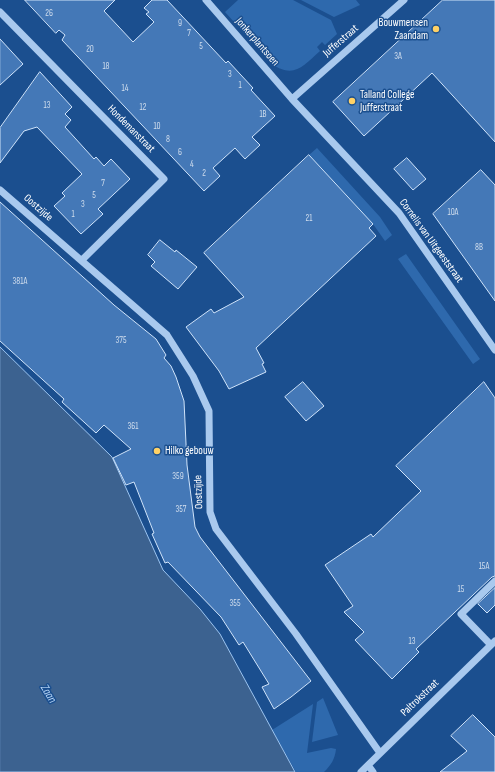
<!DOCTYPE html>
<style>
body{margin:0}
canvas{display:block;background:#1b4f8f}
</style>
<canvas width="495" height="772"></canvas>
<script>
const c = document.querySelector('canvas').getContext('2d');
c.lineJoin = 'round';
function paint(path, color) {
  c.fillStyle = color;
  c.fill(path, 'evenodd');
}
function trace(path, color, width, dash) {
  c.strokeStyle = color;
  c.lineWidth = width;
  c.lineCap = dash ? 'butt' : 'round';
  c.setLineDash(dash || []);
  c.stroke(path);
}
function drawText(font, color, halo, rows, align = 'center') {
  c.font = font + ' "Sofia Sans Condensed",sans-serif';
  c.lineWidth = 3;
  c.setLineDash([]);
  c.textBaseline = 'middle';
  c.strokeStyle = halo;
  c.fillStyle = color;
  for (const [text, x, y, turn = 0] of rows) {
    c.save();
    c.translate(x, y);
    c.rotate((+turn || 0) * Math.PI / 180);
    c.textAlign = isNaN(turn) ? turn : align;
    if (halo) c.strokeText(text, 0, 0);
    c.fillText(text, 0, 0);
    c.restore();
  }
}
paint(new Path2D(`
 M238,0H293L331,20L337,34L325,45L322,42L317,47L320,51C303,66 294,79 272,64L225,12Z
 M301,0H356L360,5L334,17Z
 M317,148L380,217L392,235L385,241L373,224L309,155Z
 M406,254L480,359L473,364L398,259Z
 M323,698L338,735L312,742L317,702Z
 M313,704L307,753L331,748L336,749C335,759 331,765 324,772H296L272,730Z`), '#2e69ad');
const water = new Path2D(`
 M0,347L112,457L163,570L200,609L220,634L295,772H0Z`);
paint(water, '#3c6290');
trace(water, '#9cc4f0', 1);
const building = new Path2D(`
 M25,0H115L104,11L133,42L154,22L146,14L149,12L144,8L152,0H167L226,63L228,61L253,88L251,90L275,116L252,137L260,145L245,159L235,148L213,168L220,176L204,191L62,40L65,35L59,30L56,33Z
 M443,0H495V142L432,73L364,136L333,102Z
 M0,39L23,64L0,85Z
 M40,72L72,107L65,114L71,120L65,127L94,159L96,157L104,166L111,159L130,179L98,209L103,214L81,234L54,206L65,196L62,193L82,174L37,127L24,131L0,163V128Z
 M309,155L373,224L369,228L376,236L256,348L264,363L262,364L266,372L229,389L219,371L186,327L211,309L214,313L244,297L204,253Z
 M407,158L426,179L413,190L394,169Z
 M481,170L495,185V301L433,214Z
 M0,202L114,305L156,339L166,355L164,358L171,366L176,377L184,401L187,465L195,527L200,537L311,681L291,697L274,709L262,687L269,684L243,642L239,645L221,617L168,562L165,563L152,534L154,533L134,482L126,485L113,458L131,449L104,425L96,433L62,402L64,399L0,341Z
 M160,240L175,252L176,250L197,267L178,289L151,266L155,262L148,255Z
 M303,382L324,406L306,421L285,397Z
 M484,382L495,398V576L492,577L416,649L419,652L392,679L355,640L364,632L344,612L353,606L325,565L371,534L373,537L421,491L396,466Z
 M495,588V605L487,613L478,604Z
 M473,715L495,737V772H440L467,751L451,736Z`);
paint(building, '#4478b7');
trace(building, '#cfe3fa', 1);
trace(new Path2D(`
 M206,0L292,99L399,213L495,350
 M0,12L164,179L82,260
 M292,99L404,0
 M0,190L167,335L193,376L209,411L210,512L216,529L296,634L380,753
 M491,645L461,614L495,581
 M368,765L373,772
 M361,772L495,641`), '#a9c9ee', 7);
for (const [x, y, r, color] of [
 [436,29,4,"#ffd166"],
 [352,101,4,"#ffd166"],
 [157,451,4,"#ffd166"]
]) {
  const dot = new Path2D();
  dot.arc(x, y, r, 0, 2 * Math.PI);
  c.fillStyle = color;
  c.fill(dot);
  trace(dot, '#1b4f8f', 1.5);
}
drawText('9px', '#d0dded', null, [
 ["26",49,14],
 ["9",180,24],
 ["7",189,34],
 ["5",201,47],
 ["20",90,50],
 ["3A",398,57],
 ["18",106,67],
 ["3",230,75],
 ["1",240,86],
 ["14",125,89],
 ["13",47,106],
 ["12",143,108],
 ["1B",263,115],
 ["10",157,127],
 ["8",168,140],
 ["6",180,153],
 ["4",192,165],
 ["2",204,174],
 ["7",103,184],
 ["5",94,196],
 ["3",83,205],
 ["10A",453,213],
 ["1",73,215],
 ["21",309,219],
 ["8B",479,248],
 ["381A",20,282],
 ["375",121,341],
 ["361",133,427],
 ["359",178,477],
 ["357",181,510],
 ["15A",484,567],
 ["15",461,590],
 ["355",235,604],
 ["13",412,642]
]);
drawText('11px', '#fff', '#1b4f8f', [
 ["Bouwmensen",428,23,"right"],
 ["Zaandam",428,36,"right"],
 ["Talland College",360,95],
 ["Jufferstraat",360,108],
 ["Hilko gebouw",165,451]
], 'left');
drawText('11px', '#fff', '#1b4f8f', [
 ["Jufferstraat",341,41,-41],
 ["Jonkerplantsoen",257,42,49],
 ["Hondemanstraat",131,129,45],
 ["Oostzijde",38,208,41],
 ["Cornelis van Uitgeeststraat",431,241,54],
 ["Oostzijde",199,492,-92],
 ["Paltrokstraat",420,698,-44]
]);
drawText('italic 12px', '#b5d3f5', '#1b4f8f', [
 ["Zaan",48,694,59]
]);
</script>
